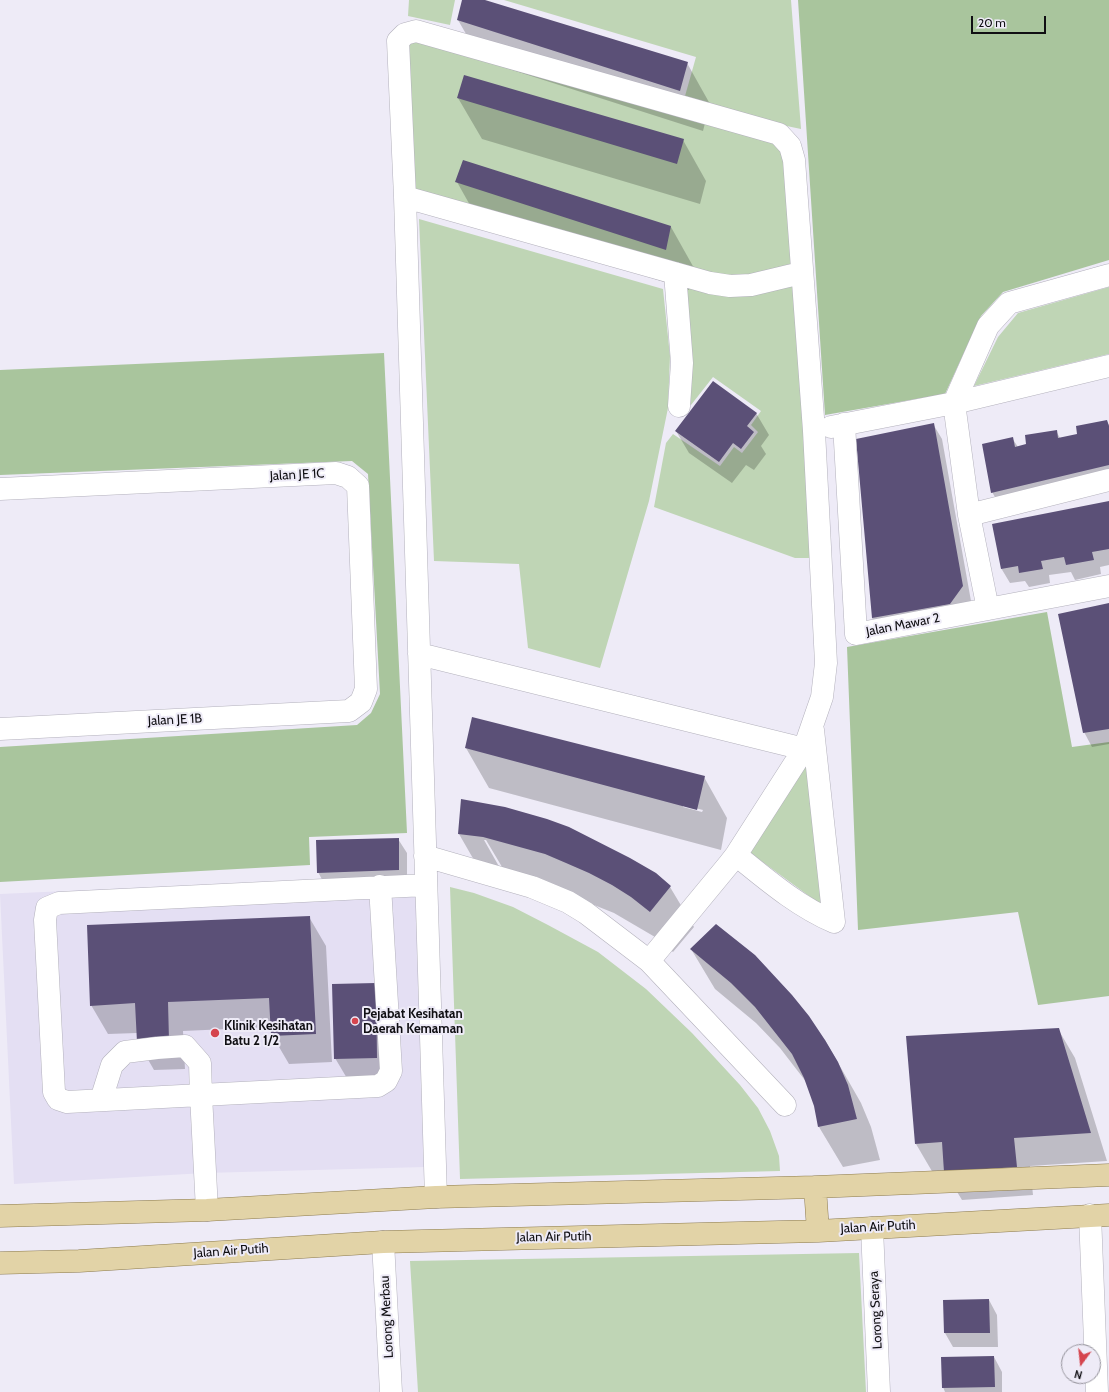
<!DOCTYPE html>
<style>
body{margin:0}
#map{position:relative;width:1109px;height:1392px;overflow:hidden;background:#eeebf7;font-family:Cabin,sans-serif}
canvas{display:block}
.north{position:absolute;left:1061px;top:1344px;width:40px;height:40px;box-sizing:border-box;background:#eeebf7;border:1px solid #95939c;border-radius:50%;rotate:195deg;font-size:11px;font-weight:700;line-height:16px;text-align:center;color:#100f13}
.north::after{content:'';display:block;margin:auto;width:14px;height:18px;background:#d5454e;clip-path:polygon(50% 0,100% 100%,50% 72%,0 100%)}
.scale{position:absolute;left:971px;top:16px;width:75px;height:18px;box-sizing:border-box;border:2px solid #100f13;border-top:0;padding-left:5px;font-size:12px;line-height:14px;white-space:nowrap;color:#100f13;-webkit-text-stroke:3px #eeebf7;paint-order:stroke}
</style>
<div id="map">
<canvas width="1109" height="1392"></canvas>
<div class="north">N</div>
<div class="scale">20 m</div>
</div>
<script>
const c = document.querySelector('canvas').getContext('2d');
c.lineJoin = 'round';
function paint(path, color) {
  c.fillStyle = color;
  c.fill(path, 'evenodd');
}
function trace(path, color, width, dash) {
  c.strokeStyle = color;
  c.lineWidth = width;
  c.lineCap = dash ? 'butt' : 'round';
  c.setLineDash(dash || []);
  c.stroke(path);
}
function drawText(font, color, halo, rows, align = 'center') {
  c.font = font + ' Cabin,sans-serif';
  c.lineWidth = 4;
  c.setLineDash([]);
  c.textBaseline = 'middle';
  c.strokeStyle = halo;
  c.fillStyle = color;
  for (const [text, x, y, turn = 0] of rows) {
    c.save();
    c.translate(x, y);
    c.rotate((+turn || 0) * Math.PI / 180);
    c.textAlign = isNaN(turn) ? turn : align;
    if (halo) c.strokeText(text, 0, 0);
    c.fillText(text, 0, 0);
    c.restore();
  }
}
paint(new Path2D(`
 M420,875L425,1167L205,1173L14,1184L0,894Z`), '#e4dff3');
paint(new Path2D(`
 M409,0H455L450,25L408,16Z
 M504,0H791L801,129L782,125L685,96L696,57Z
 M411,41L775,139L785,149L794,269L728,279L412,191L404,46Z
 M419,219L663,289L670,356L668,408L649,501L600,668L528,648L519,564L434,561Z
 M796,280L816,558H795L654,507L666,443L673,434L720,466L734,447L742,453L758,432L751,425L761,411L713,377L691,405L687,402L681,283Z
 M1109,287V354L974,386L998,337L1018,313Z
 M807,763L824,907L749,852Z
 M450,887L474,893L513,907L548,925L598,952L646,989L692,1033L740,1085L758,1108L770,1131L779,1156L780,1171L460,1179Z
 M859,1253L866,1392H418L410,1261Z`), '#bfd5b5');
paint(new Path2D(`
 M798,0H1109V260L1003,292L981,316L945,394L825,415Z
 M384,353L407,833L309,837L310,865L0,882V747L357,725L371,713L380,694L368,474L352,461L0,475V370Z
 M1047,612L1072,747L1109,742V996L1038,1005L1018,912L858,930L847,647Z`), '#a9c59d');
paint(new Path2D(`
 M463,0H482L687,63L710,104L703,131L481,60L458,20Z
 M458,98L683,140L706,181L700,204L482,139Z
 M464,161L671,227L694,268L689,290L480,223L457,182Z
 M756,413L769,435L761,446L766,454L754,470L746,465L732,483L689,453L676,431Z
 M1106,421L1109,425V482L1001,507L992,492L1012,438L1018,447L1027,445L1056,431L1060,438L1078,435Z
 M933,424L942,439L971,601L958,619L881,632L872,618Z
 M1109,502V565L1100,567L1101,574L1075,580L1071,572L1049,575L1050,583L1029,587L1025,581L1010,583L1001,568Z
 M1109,604V744L1092,747L1084,732Z
 M466,748L704,777L727,818L721,850L489,788ZM683,805L703,810L702,812L683,807Z
 M462,801L670,887L694,927L673,952L655,937L614,913L569,895L508,877L486,840H484L505,877L482,874L459,834Z
 M398,839L407,853V885L326,887L318,872Z
 M309,917L326,946L332,1062L289,1064L272,1035V1027L183,1031L185,1069L154,1070L138,1042L137,1033L108,1034L91,1005Z
 M691,949L825,1040L861,1103L871,1127L880,1160L843,1167L819,1127L815,1106L807,1083L780,1048L756,1023L715,989Z
 M375,984L389,1079L348,1080L335,1058Z
 M1058,1029L1075,1058L1107,1161L1030,1166L1033,1195L962,1200L945,1172L933,1173L916,1144Z
 M989,1300L997,1315L998,1347H953L945,1333Z
 M994,1357L1002,1372V1392H945L943,1387Z`), '#0003');
paint(new Path2D(`
 M462,0H485L688,62L680,91L457,20Z
 M464,75L684,139L677,164L457,98Z
 M463,160L671,226L666,250L455,182Z
 M713,381L757,413L747,426L754,432L741,449L733,443L719,462L675,431Z
 M1107,420L1109,426V465L991,493L982,444L1013,437L1015,447L1026,444L1025,435L1057,430L1058,438L1077,434L1076,426Z
 M934,423L963,586L950,604L872,618L856,439Z
 M1109,501V549L1092,552L1094,560L1066,565L1064,557L1041,561L1043,569L1019,573L1018,566L1001,569L992,524Z
 M1109,603V729L1083,733L1058,614Z
 M472,717L705,776L697,810L465,748Z
 M461,799L505,807L547,819L569,827L630,858L656,873L671,886L650,912L631,897L612,885L589,873L566,863L545,854L483,837L458,834Z
 M399,838V870L317,873L316,840Z
 M310,916L316,1034L271,1036L269,998L168,1002L169,1040L137,1042L135,1003L90,1006L87,925Z
 M716,924L755,955L792,995L809,1016L825,1040L838,1062L848,1085L857,1119L818,1127L814,1106L804,1078L792,1054L755,1007L731,983L690,949Z
 M376,983L377,1058L334,1059L332,984Z
 M1059,1028L1091,1133L1014,1138L1017,1167L944,1172L942,1142L915,1144L906,1036Z
 M989,1299L990,1333H944L943,1300Z
 M994,1356L995,1387L942,1388L941,1357Z`), '#5b5077');
const minor = new Path2D(`
 M405,197L436,1197
 M675,273L682,363L679,406
 M844,424L856,634L1109,586
 M831,427L954,403L1109,366
 M0,489L336,473L348,477L358,486L366,689L361,702L349,711L0,729
 M969,515L1109,480
 M988,609L969,515L954,403L988,326L1009,303L1109,275
 M419,654L804,749
 M736,855C767,880 797,906 834,922L813,730
 M425,856L532,887L568,902L586,913L649,961L785,1105
 M649,961L729,864L736,855L804,749L822,697L826,663L814,431L794,160L790,146L779,134L416,31L405,34L398,41L405,197L710,283L730,286L751,285L801,273
 M101,1100L112,1065L125,1052L157,1048L185,1046L200,1063L201,1095L378,1086L386,1081L391,1071L380,886
 M207,1210L201,1095L67,1102L58,1099L54,1092L45,920L47,908L59,903L426,885
 M1090,1215L1097,1392
 M872,1228L879,1392
 M383,1242L391,1392`);
const major = new Path2D(`
 M815,1187L818,1231
 M0,1216L207,1210L436,1197L815,1187L1109,1175
 M0,1263L79,1261L383,1242L818,1231L1109,1215`);
trace(minor, '#b3b1bc', 23);
trace(major, '#8c7b4e', 23);
trace(minor, '#fff', 22);
trace(major, '#e2d3a7', 22);
for (const [x, y, r, color] of [
 [355,1021,4,"#d5454e"],
 [215,1033,5,"#d5454e"]
]) {
  const dot = new Path2D();
  dot.arc(x, y, r, 0, 2 * Math.PI);
  c.fillStyle = color;
  c.fill(dot);
  trace(dot, '#eeebf7', 1.5);
}
drawText('13px', '#100f13', '#eeebf7', [
 ["Jalan JE 1C",297,475,-3],
 ["Jalan Mawar 2",903,625,-11],
 ["Jalan JE 1B",175,720,-3],
 ["Jalan Air Putih",878,1227,-3],
 ["Jalan Air Putih",554,1237,-1],
 ["Jalan Air Putih",231,1251,-4],
 ["Lorong Seraya",876,1310,-93],
 ["Lorong Merbau",387,1317,-93]
]);
drawText('bold 13px', '#100f13', '#eeebf7', [
 ["Pejabat Kesihatan",363,1014],
 ["Daerah Kemaman",363,1029],
 ["Klinik Kesihatan",224,1026],
 ["Batu 2 1/2",224,1041]
], 'left');
</script>
